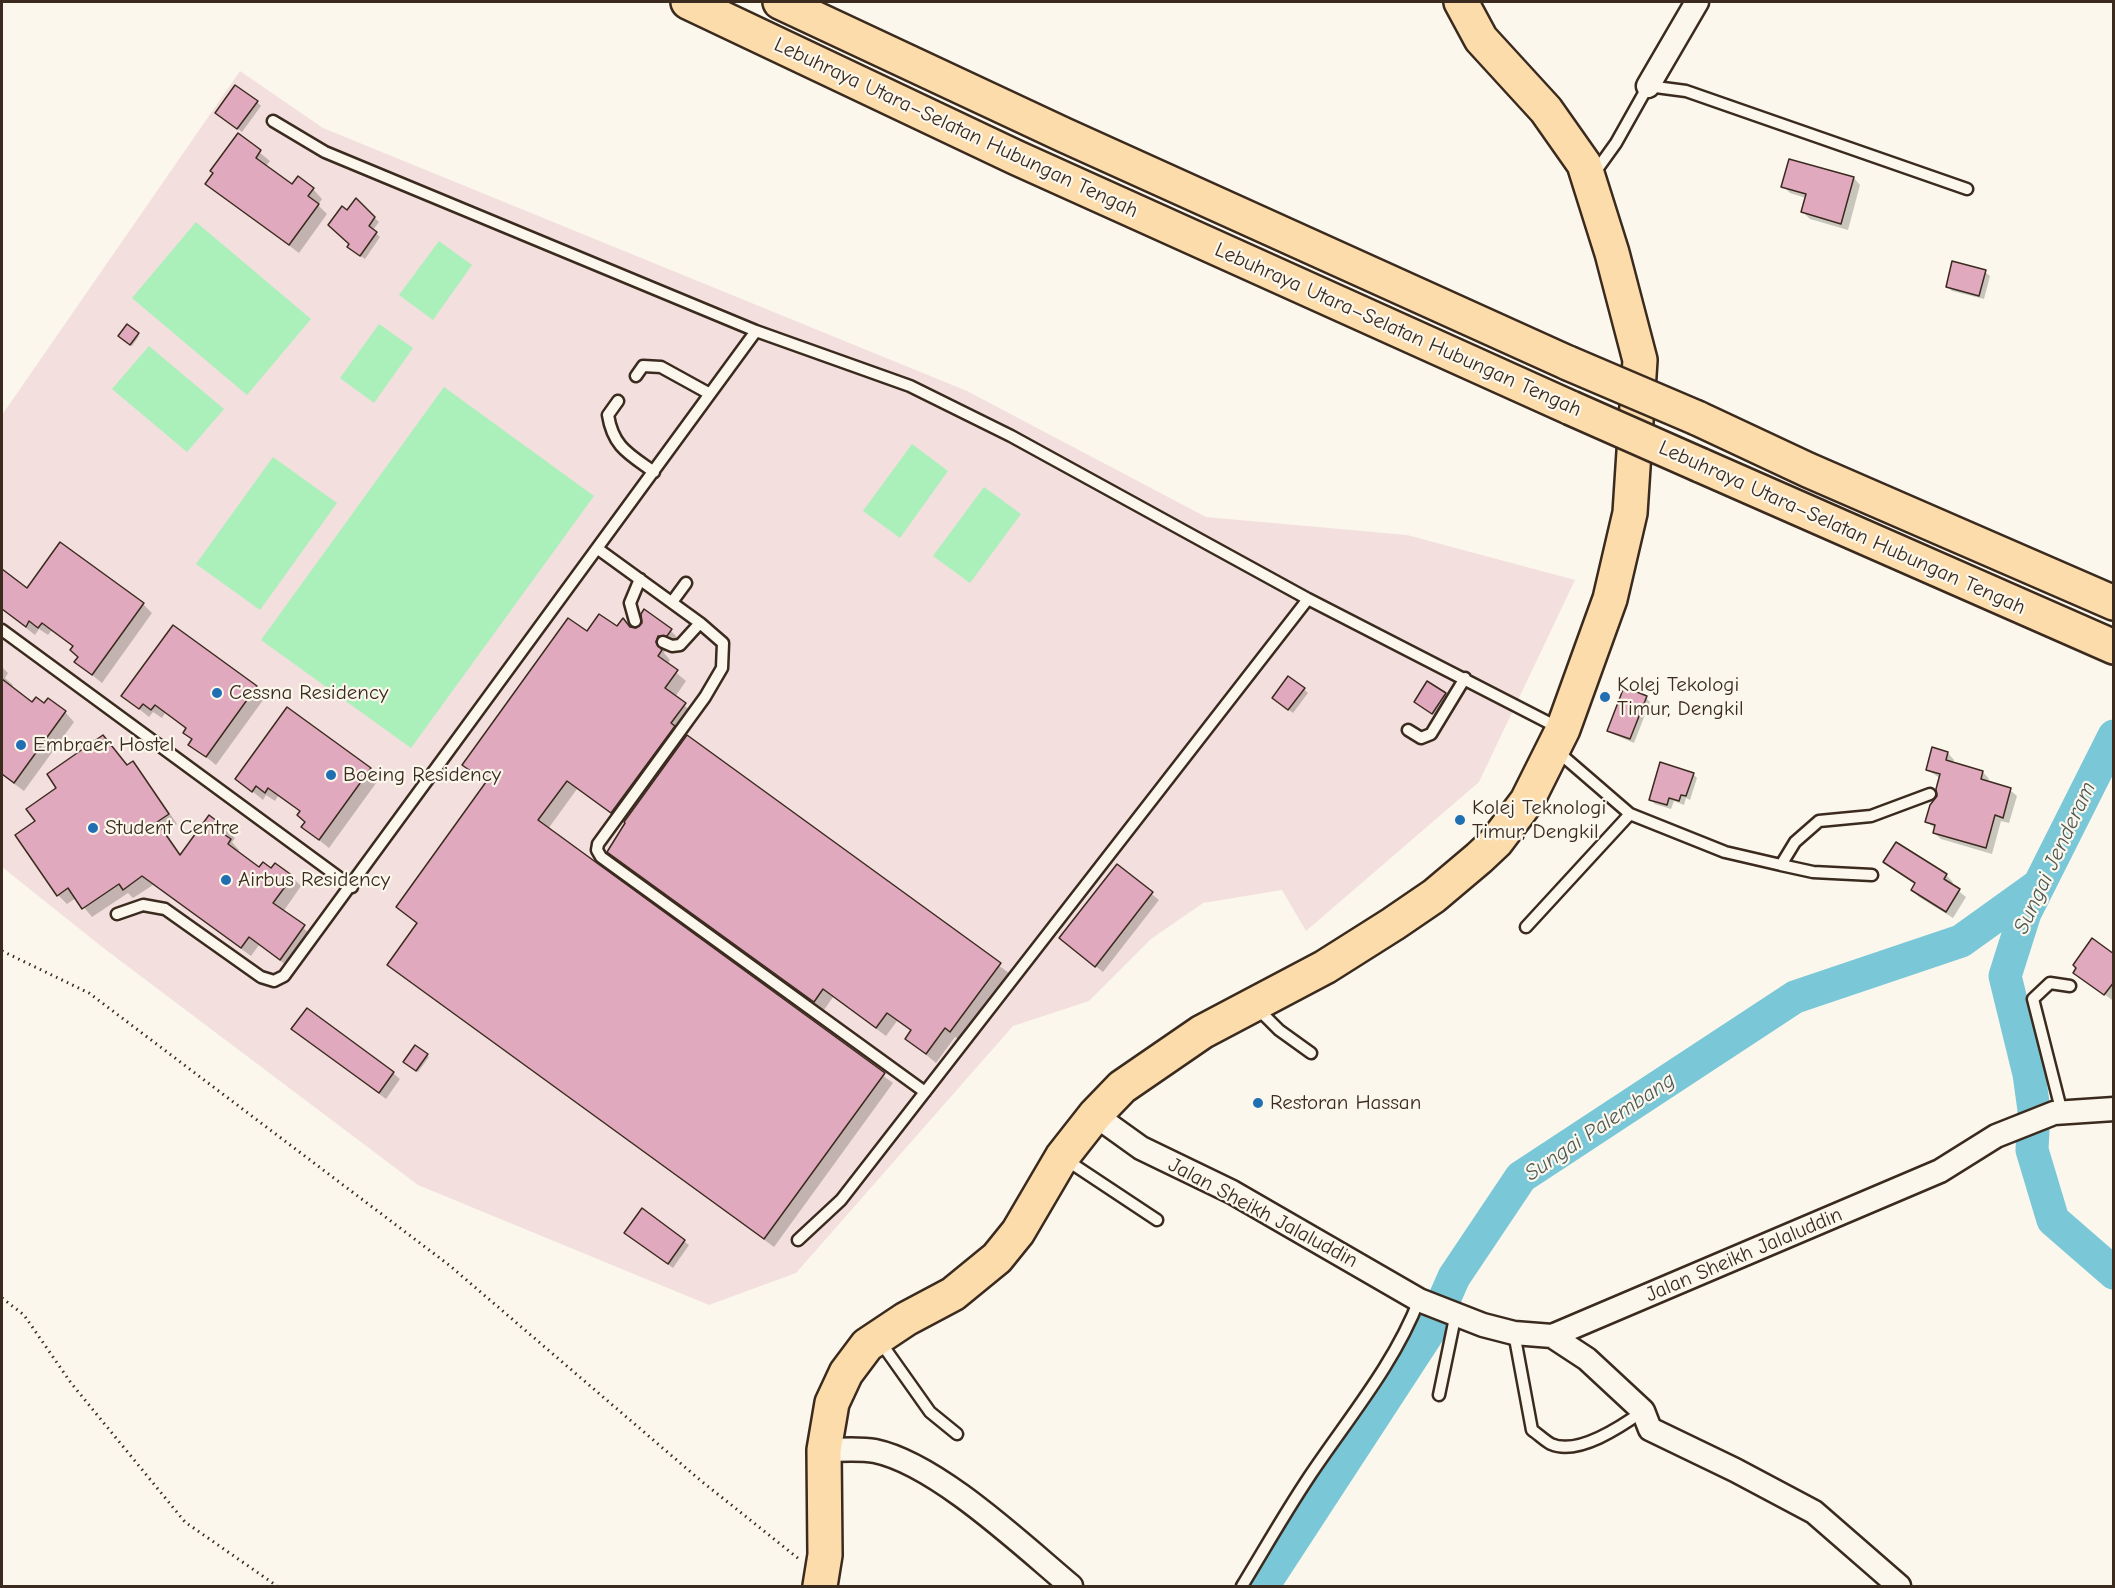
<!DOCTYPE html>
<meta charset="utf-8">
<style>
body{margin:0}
#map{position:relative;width:2115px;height:1588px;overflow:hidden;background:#fbf7ec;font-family:"Comic Neue",sans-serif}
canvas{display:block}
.frame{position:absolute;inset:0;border:3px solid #3b2a1e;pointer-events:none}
</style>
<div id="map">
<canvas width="2115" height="1588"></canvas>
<div class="frame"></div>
</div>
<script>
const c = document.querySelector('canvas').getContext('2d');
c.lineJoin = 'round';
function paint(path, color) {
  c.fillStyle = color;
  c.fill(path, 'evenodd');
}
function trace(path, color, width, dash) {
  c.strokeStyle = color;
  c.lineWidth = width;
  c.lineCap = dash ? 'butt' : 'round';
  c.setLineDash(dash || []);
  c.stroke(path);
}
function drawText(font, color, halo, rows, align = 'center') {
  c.font = font + ' "Comic Neue",sans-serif';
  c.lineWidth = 4.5;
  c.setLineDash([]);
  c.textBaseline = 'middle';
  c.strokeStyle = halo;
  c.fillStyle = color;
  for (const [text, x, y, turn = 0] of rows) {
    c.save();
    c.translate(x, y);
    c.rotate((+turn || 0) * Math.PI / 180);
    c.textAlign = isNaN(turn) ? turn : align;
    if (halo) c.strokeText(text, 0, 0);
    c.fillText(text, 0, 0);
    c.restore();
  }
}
paint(new Path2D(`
 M240,71L323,128L967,391L1206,517L1407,535L1575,580L1479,782L1306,931L1282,890L1203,903L1151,939L1089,1001L1013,1026L796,1273L709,1305L418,1185L106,950L2,867V415Z`), '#f3e0de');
paint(new Path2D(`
 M196,222L311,319L247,395L132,298Z
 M439,241L472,265L433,320L399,295Z
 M379,324L413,348L374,403L340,378Z
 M149,346L224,409L187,452L112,389Z
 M444,387L594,496L411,748L261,640Z
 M912,444L948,471L900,538L863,511Z
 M273,457L337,503L260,610L196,564Z
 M984,487L1021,514L970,583L933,556Z`), '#abefbb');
paint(new Path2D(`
 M257,102L261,106L242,132L221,117Z
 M238,135L270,161L265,167L292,186L313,189L322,199L318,205L327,214L299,253L207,184Z
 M1854,178L1860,185L1848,230L1810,219L1803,212L1806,198L1790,193L1783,186Z
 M356,200L379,222L373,230L380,237L365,259L353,251L351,244L347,212Z
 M1985,272L1990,276L1984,299L1952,291L1947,286Z
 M127,327L139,336L132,346L122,338Z
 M2,571L27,590L143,604L152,613L102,683L76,662L79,658L74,647L51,631L48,635L39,629L35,635L2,609Z
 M623,620L632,629L671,631L680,640L668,645L664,653L670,660L667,665L686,681L675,697L694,714L680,733L683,736L621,821L577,789L548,829L893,1083L774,1247L389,964L418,924L397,907L487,784L464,765L587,633L617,628Z
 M2,667L8,673L5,678L13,685L11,688L33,704L65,712L74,722L24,791L2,775Z
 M256,687L266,696L216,765L190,744L193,740L185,733L187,730L165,713L162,718L153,712L149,717L123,696Z
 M1304,689L1308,693L1293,713L1278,702Z
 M1445,694L1449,698L1437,717L1420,706Z
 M1646,698L1650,702L1634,743L1613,734L1609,730Z
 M103,737L128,766L132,763L142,773L177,824L165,831L181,855L209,817L235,838L232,842L239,850L237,853L260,869L292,877L301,886L283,912L313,936L290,968L259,945L251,956L153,885L133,898L128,893L92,917L76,898L67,904L58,895L37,822L59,788Z
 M687,737L1009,973L960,1040L955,1037L936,1063L907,1039L912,1032L897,1021L886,1036L833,997L824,1010L608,850Z
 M1948,753L1954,760L1953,763L1983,772L1989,779L1988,783L2010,790L2017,796L2009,823L2001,821L1992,854L1941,839L1934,833L1936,829L1927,822L1939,796L1940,778L1927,770Z
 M370,769L379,779L329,848L303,827L306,823L301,812L278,796L275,801L266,795L263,800L237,779Z
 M1693,774L1697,778L1690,800L1686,798L1684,805L1674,801L1671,809L1655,804L1650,799Z
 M1885,862L1946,875L1953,882L1951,885L1966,897L1953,918L1919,897L1912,890L1916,884Z
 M1117,866L1159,900L1103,972L1068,945Z
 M2114,952V998L2112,1000L2075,972Z
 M293,1029L393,1073L400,1079L386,1099Z
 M415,1047L429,1057L418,1072L406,1063Z
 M642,1210L689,1245L673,1268L630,1237Z`), '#0003');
trace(new Path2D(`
 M2114,736L2025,913L2005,976L2029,1074L2034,1110L2032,1150L2053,1220L2114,1273
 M1263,1586L1432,1327L1454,1277L1521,1177L1795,997L1961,941L2039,885`), '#7ac8d7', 33);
const building = new Path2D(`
 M235,85L258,101L237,129L215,113Z
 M238,133L261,150L256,158L292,184L298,176L314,188L308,196L319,204L289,245L205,184L213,173L210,171Z
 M1789,159L1854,177L1841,224L1801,212L1806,194L1781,187Z
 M356,198L375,217L369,226L377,232L360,256L347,247L349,244L328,225L342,206L347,210Z
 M1952,261L1986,270L1979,296L1946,287Z
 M127,324L139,333L130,345L118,336Z
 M60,542L144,603L92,675L74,662L78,657L70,650L73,646L42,623L38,628L29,621L26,627L2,609V569L27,588Z
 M644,609L672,629L667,636H658L656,642L662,650L658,656L678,670L665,688L686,703L671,723L675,726L611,813L567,781L538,820L885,1073L764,1239L387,965L417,923L396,907L486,782L462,765L568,618L587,631L599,614L617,626L623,618L630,627L636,628L642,623L641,614Z
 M173,625L257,686L206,757L188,745L192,739L183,733L186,728L155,705L151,710L143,704L139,709L121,696Z
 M1288,676L1305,688L1288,710L1272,698Z
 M2,679L32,702L36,697L44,703L48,698L66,711L14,783L2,774Z
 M1427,681L1446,693L1432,714L1414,702Z
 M1624,687L1647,696L1630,739L1607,731Z
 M287,707L371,768L319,840L301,827L305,822L297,815L300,811L268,788L265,793L256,786L252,792L235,779Z
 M103,735L127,765L133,761L169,814L157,822L180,855L209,815L226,828L222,833L231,839L228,844L259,867L263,862L271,868L275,863L293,876L273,903L305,925L280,960L249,937L241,948L142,876L123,890L119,884L82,909L68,888L57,896L15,835L35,821L26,809L56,788L47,774Z
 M687,735L1001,963L950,1032L945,1028L926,1054L905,1039L911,1030L887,1013L876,1028L823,989L814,1002L607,852L625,823L624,822Z
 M1932,747L1948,752L1946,760L1983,771L1981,779L2011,788L2003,818L1995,815L1986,848L1933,833L1935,825L1925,822L1930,805L1937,796L1936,789L1940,774L1926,770Z
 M1660,762L1694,773L1686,796L1681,795L1679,801L1669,798L1667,805L1649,800Z
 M1896,842L1947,874L1944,879L1960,889L1946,912L1911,890L1915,883L1883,862Z
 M1117,864L1153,892L1095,967L1059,938Z
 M2092,938L2114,954V982L2104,995L2073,973L2076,968L2073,965Z
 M307,1008L394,1072L379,1093L291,1029Z
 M415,1045L428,1054L416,1071L403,1062Z
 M642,1208L685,1240L668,1264L624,1233Z`);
paint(building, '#e1a9bd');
trace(building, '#3b2a1e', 1.5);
const service = new Path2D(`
 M273,121L325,152L756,331L910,386L1011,436L1308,599L1559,728
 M1593,175L1616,143L1648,86L1686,91L1967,189
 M636,376L643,366L661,367L710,394
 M618,401L608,415C613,447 629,454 654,472
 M598,549L700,623L723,643L722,668L705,697L598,844L597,850L601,857L925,1092
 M672,602L686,583
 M635,621L630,603L640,579
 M2,630L352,887
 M663,642L672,646L680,645L700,623
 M1408,730L1421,738L1431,734L1465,678
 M1557,751L1630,814L1725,852L1781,865L1795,842L1819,821L1871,816L1930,794
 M1781,865L1813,872L1872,875
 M117,914L143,905L165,909L261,977L274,981L284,976L756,331
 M1526,927L1630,814
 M1257,1008L1279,1030L1311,1053
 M2062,1113L2033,999L2050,983L2070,986
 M1065,1159L1157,1220
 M798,1240L841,1200L1308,599
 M1514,1333L1532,1430C1538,1434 1545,1441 1551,1444C1578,1456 1622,1426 1643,1411
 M879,1340L930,1412L957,1434
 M1439,1395L1456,1313
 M1242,1586C1264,1550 1285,1513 1309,1477C1347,1420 1394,1365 1419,1300`);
const minor = new Path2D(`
 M1648,86L1697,2
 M1095,1115L1141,1148L1232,1192L1419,1300L1483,1325L1514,1333L1552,1336L1940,1171L1996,1136L2054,1113L2114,1109
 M1552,1336L1587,1359L1643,1411L1650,1429L1735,1470L1814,1512L1899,1586
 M824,1450C840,1450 859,1448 875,1451C937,1464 1022,1545 1071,1586`);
const primary = new Path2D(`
 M820,1586L825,1555L824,1450L832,1403L846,1373L867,1345L906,1319L953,1294L997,1258L1018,1232L1062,1157L1095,1115L1122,1087L1202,1032L1325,967L1393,924L1434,896L1479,858L1496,842L1527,801L1563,729L1610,599L1630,513L1640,360L1612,253L1584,164L1546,110L1481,39L1461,2`);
const motorway = new Path2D(`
 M688,2L1017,158L1571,408
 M780,2L1064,135L1568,363
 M1697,418L1808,470L2114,603
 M1700,465L2114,647`);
trace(service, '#3b2a1e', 15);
trace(minor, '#3b2a1e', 27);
trace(primary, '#3b2a1e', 38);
trace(motorway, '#3b2a1e', 38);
trace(new Path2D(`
 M2,951L89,993L449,1265L700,1480L799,1559
 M2,1298L24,1315L71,1383L185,1522L277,1586`), '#3b2a1e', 3, [1.5, 4.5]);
trace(service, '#fbf7ec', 10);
trace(minor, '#fbf7ec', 22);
trace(primary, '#fddcac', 33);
trace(motorway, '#fddcac', 33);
const motorwayBridge = new Path2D(`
 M1568,363L1697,418
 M1571,408L1700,465`);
trace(motorwayBridge, '#3b2a1e', 38, []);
trace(motorwayBridge, '#fddcac', 33);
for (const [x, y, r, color] of [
 [217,693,6,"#1f6fb2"],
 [1605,697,6,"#1f6fb2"],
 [21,745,6,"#1f6fb2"],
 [331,775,6,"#1f6fb2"],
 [1460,820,6,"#1f6fb2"],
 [93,828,6,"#1f6fb2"],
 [226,880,6,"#1f6fb2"],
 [1258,1103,6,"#1f6fb2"]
]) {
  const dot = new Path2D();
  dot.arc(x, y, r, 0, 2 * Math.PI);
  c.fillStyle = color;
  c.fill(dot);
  trace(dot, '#fbf7ec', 2);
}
drawText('21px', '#3b2a1e', '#fbf7ec', [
 ["Lebuhraya Utara–Selatan Hubungan Tengah",956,128,25],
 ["Lebuhraya Utara–Selatan Hubungan Tengah",1398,330,24],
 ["Lebuhraya Utara–Selatan Hubungan Tengah",1842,528,24],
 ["Jalan Sheikh Jalaluddin",1263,1213,28],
 ["Jalan Sheikh Jalaluddin",1744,1255,-23]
]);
drawText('21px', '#3b2a1e', '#fbf7ec', [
 ["Kolej Tekologi",1617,685],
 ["Timur, Dengkil",1617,709],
 ["Cessna Residency",229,693],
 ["Embraer Hostel",33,745],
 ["Boeing Residency",343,775],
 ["Kolej Teknologi",1472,808],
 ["Timur, Dengkil",1472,832],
 ["Student Centre",105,828],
 ["Airbus Residency",238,880],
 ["Restoran Hassan",1270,1103]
], 'left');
drawText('italic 22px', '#4e5956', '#fbf7ec', [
 ["Sungai Jenderam",2055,858,-65],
 ["Sungai Palembang",1600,1127,-34]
]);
</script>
